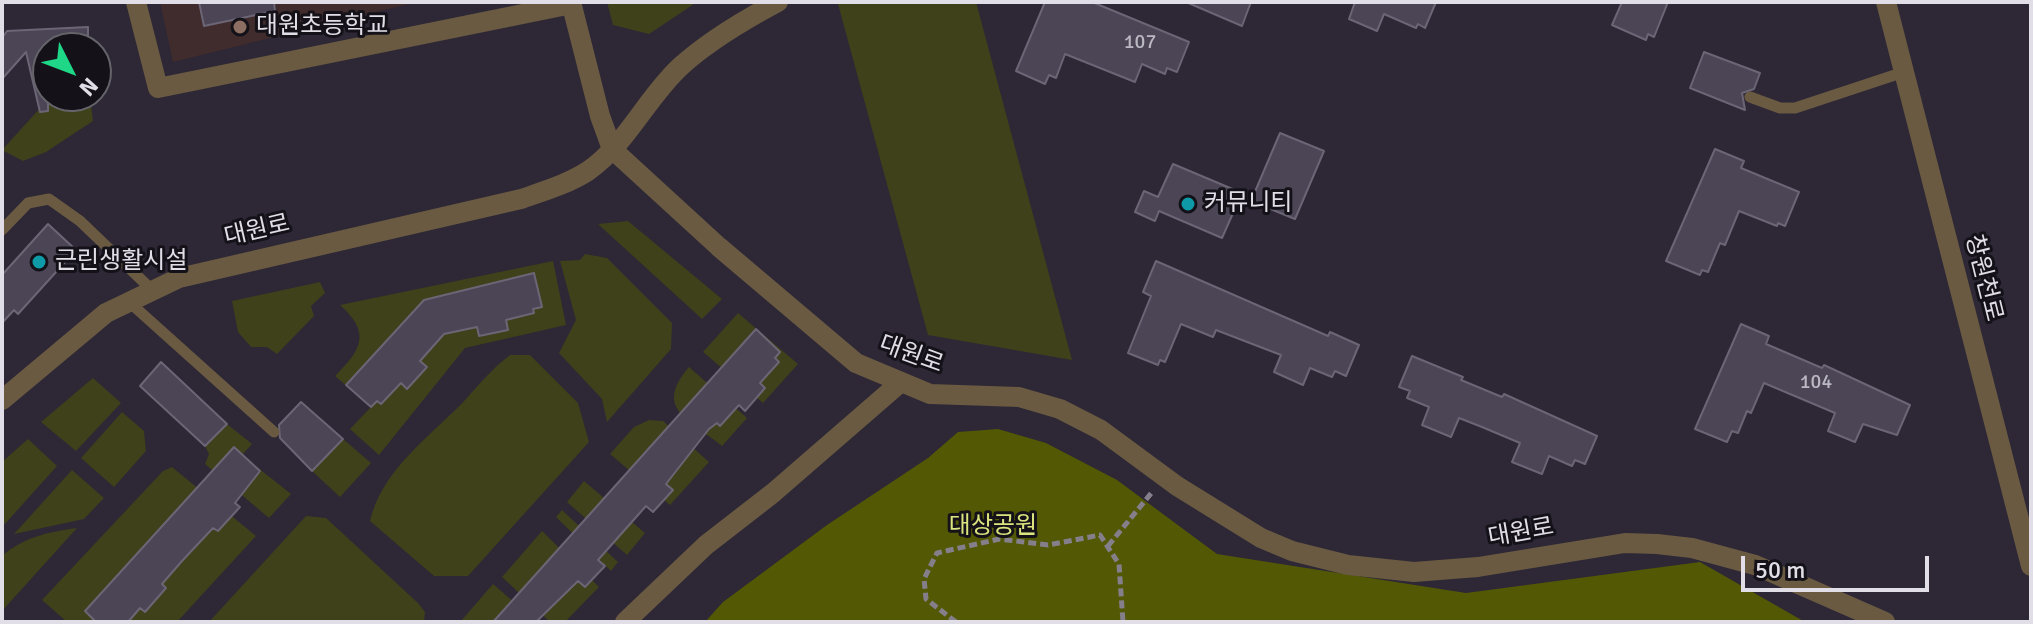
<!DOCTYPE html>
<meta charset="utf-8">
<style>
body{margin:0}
#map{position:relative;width:2033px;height:624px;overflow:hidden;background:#2d2736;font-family:Signika,sans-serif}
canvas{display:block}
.frame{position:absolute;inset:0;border:4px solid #e2dee8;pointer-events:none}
.north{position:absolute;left:32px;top:32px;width:80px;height:80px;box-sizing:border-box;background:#141218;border:2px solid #66646b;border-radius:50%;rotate:132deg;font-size:22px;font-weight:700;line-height:32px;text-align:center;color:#e2dee8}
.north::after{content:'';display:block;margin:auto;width:28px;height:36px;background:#1ed888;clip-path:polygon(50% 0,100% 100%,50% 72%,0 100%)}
.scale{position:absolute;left:1741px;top:556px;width:188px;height:36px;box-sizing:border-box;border:4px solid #e2dee8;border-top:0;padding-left:10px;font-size:24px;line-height:28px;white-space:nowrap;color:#e2dee8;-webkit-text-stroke:6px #141218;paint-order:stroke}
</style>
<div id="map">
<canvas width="2033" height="624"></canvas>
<div class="frame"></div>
<div class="north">N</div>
<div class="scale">50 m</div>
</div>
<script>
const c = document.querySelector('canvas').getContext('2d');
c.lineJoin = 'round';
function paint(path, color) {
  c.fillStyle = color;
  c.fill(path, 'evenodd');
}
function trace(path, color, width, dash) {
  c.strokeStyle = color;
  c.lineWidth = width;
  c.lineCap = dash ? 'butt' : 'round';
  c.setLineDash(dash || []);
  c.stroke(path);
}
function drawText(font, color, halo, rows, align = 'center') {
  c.font = font + ' Signika,"Noto Sans KR",sans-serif';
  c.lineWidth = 6;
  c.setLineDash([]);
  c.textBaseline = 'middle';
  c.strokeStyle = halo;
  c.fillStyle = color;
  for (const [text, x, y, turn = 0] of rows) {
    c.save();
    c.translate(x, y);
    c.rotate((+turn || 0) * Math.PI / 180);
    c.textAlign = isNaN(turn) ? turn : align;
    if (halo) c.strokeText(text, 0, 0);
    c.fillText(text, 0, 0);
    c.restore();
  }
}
paint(new Path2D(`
 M160,2H417L173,62Z`), '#402c2c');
paint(new Path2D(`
 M607,2H697L649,34L613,25Z
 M842,2H976L1072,360L928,335L838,4Z
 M79,96H90L93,121L46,152L23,161L2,150L42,106Z
 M628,221L722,299L702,319L598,224Z
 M585,254L607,258L672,323L671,349L607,422L602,399L559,353L576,320L560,261L580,260Z
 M553,261L566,325L465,348L379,455L350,429L371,407L335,376C362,349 371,333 340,305Z
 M320,282L325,293L311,306L314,316L277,354L267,347H251L238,332L232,301Z
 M738,313L798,364L763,403L703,352Z
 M510,355H530L578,403L589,442L468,576H434L370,521C382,469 431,436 466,399C480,383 493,368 510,355Z
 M689,367L747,418L722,446C689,419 653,409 689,367Z
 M93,378L121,403L76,451L41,422Z
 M122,412L144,431L146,451L114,487L81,458Z
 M649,420L663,421L709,462L670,505L610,454L634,427Z
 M227,424L252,444L242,455L291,494L269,518L205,464L209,454L205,446Z
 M28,439L57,466L5,524L2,521V462Z
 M343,439L371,463L340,497L312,471Z
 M172,467L256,536L177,622H67L42,600L163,471Z
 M72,470L104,498L84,519L14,534Z
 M584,481L645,533L627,555L567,502Z
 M562,510L618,562L611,571L556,517Z
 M306,516L326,518L418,603L425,612L424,622H209Z
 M77,528L2,611V556C24,537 48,532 77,528Z
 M542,531L599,587L565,622H550L502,577Z
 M493,584L537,622H460Z`), '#3e411a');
paint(new Path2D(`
 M998,429L1046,443L1117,480L1217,554L1466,593L1700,562L1805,622H705L723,602L827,525L928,458L958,432Z`), '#535804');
const building = new Path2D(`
 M199,2H274L275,11L204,26Z
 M1045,2H1092L1189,42L1177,72L1167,68L1165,74L1142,64L1135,82L1065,54L1056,78L1049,75L1045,84L1016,71Z
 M1186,2H1251L1242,26Z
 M1355,2H1436L1425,28L1418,24L1416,28L1384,14L1377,31L1349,19Z
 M1622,2H1668L1654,37L1648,34L1646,40L1612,25Z
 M88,27V48H48V111L40,112L26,52L2,79V38L7,31Z
 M1704,52L1760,73L1754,89L1742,93L1745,110L1690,88Z
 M1280,133L1324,151L1295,219L1251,201Z
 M1715,149L1744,161L1741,168L1799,192L1785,226L1778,223L1777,226L1739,211L1725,245L1720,243L1708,272L1702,270L1700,275L1666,261Z
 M1173,164L1242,193L1222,238L1159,211L1155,221L1135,212L1144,191L1158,197Z
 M48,224L76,250L18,314L14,310L2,323V275Z
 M1156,261L1328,336L1330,332L1359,345L1346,376L1335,371L1332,377L1310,368L1303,385L1274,372L1281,355L1216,330L1213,337L1181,324L1165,362L1160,360L1158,365L1128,353L1151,296L1143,292Z
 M534,273L542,307L533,309L534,313L506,320L508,330L479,336L477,327L444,334L420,361L427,367L407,389L401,383L381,404L377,401L371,407L346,385L424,300Z
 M1741,324L1769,336L1766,344L1822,368L1824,365L1910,405L1897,435L1863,424L1855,442L1828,431L1835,413L1764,383L1751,413L1747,411L1738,433L1732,431L1727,442L1695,429Z
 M756,329L780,352L775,358L779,362L760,383L765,388L745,411L739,405L720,426L717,423L709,429L666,484L673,490L653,512L646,506L598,560L605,566L585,587L578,581L536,622H493Z
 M1412,356L1463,377L1461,380L1502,397L1504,394L1597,436L1585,464L1575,460L1572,466L1549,456L1542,474L1512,462L1520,443L1482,427L1459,418L1451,437L1422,425L1429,407L1407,398L1410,391L1399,387Z
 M161,362L227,424L205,446L140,386Z
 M301,402L343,439L312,471L280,438L279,425Z
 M234,447L260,471L235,503L240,507L218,531L213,528L182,561L162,584L166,588L145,612L140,608L128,622H96L85,611Z`);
paint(building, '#4b4555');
trace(building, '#6b6576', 2);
trace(new Path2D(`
 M1108,546L1153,491
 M956,622L926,599L924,579L937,553L999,539L1048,545L1100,535L1119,564L1123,622`), '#847f8b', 5, [8, 4]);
trace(new Path2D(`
 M1750,97L1780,108H1795L1904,72
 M2,230L28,203L49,199L80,221L151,289
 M128,301L274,432`), '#695a41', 11);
trace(new Path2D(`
 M136,2L158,88L572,4
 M571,2L600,116L612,149
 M1886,2L2031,566
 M625,622L706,545L773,493L901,382`), '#695a41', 20);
trace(new Path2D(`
 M612,149L719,247L856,363L930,394L1019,397L1060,409L1101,430L1177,486L1261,538L1292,551L1348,565L1414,572L1478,567L1625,543L1657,544L1692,548L1755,565L1885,622
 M2,400L106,313L179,278L521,199C544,191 568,184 588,171C627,144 647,97 681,66C710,40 744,20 778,2`), '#695a41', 20);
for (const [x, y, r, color] of [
 [240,27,8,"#8d6e63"],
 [1188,204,8,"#0f9aa8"],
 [39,262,8,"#0f9aa8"]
]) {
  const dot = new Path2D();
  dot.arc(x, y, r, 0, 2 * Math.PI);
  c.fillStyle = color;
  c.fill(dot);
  trace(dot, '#141218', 3);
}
drawText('20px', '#bcb8c3', null, [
 ["107",1140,43],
 ["104",1816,383]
]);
drawText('24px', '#e2dee8', '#141218', [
 ["대원초등학교",256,27],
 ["커뮤니티",1204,204],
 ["근린생활시설",55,262]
], 'left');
drawText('24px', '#e2dee8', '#141218', [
 ["대원로",257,231,-13],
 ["창원천로",1983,278,76],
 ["대원로",911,355,20],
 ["대원로",1521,533,-10]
]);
drawText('24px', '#dbe47e', '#141218', [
 ["대상공원",993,527]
]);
</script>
